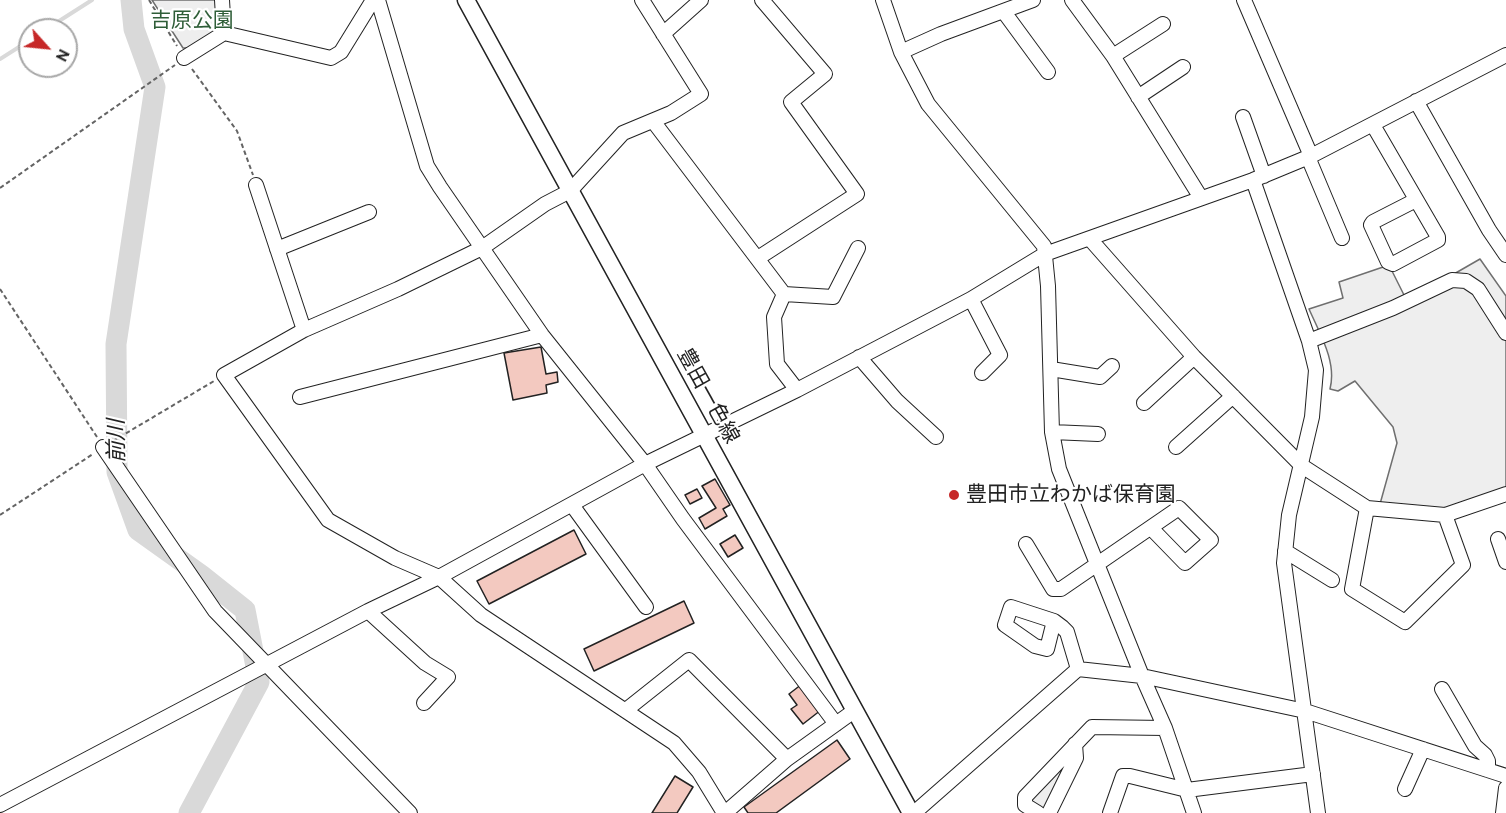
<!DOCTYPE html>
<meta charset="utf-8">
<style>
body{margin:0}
#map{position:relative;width:1506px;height:813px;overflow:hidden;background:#fff;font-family:Cabin,sans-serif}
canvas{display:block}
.north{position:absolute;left:18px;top:18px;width:60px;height:60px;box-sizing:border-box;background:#fff;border:2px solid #a7a7a7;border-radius:50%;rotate:117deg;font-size:16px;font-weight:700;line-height:24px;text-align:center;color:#222}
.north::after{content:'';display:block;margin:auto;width:21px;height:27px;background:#c62828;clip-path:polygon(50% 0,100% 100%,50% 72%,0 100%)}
</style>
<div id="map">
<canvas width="1506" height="813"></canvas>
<div class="north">N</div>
</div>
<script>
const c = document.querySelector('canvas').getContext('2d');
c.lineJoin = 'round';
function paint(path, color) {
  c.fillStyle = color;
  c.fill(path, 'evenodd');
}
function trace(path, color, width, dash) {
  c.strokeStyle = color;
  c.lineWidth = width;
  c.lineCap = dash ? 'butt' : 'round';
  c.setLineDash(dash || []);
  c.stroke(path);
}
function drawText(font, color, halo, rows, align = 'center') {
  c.font = font + ' Cabin,"Noto Sans JP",sans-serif';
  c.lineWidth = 4.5;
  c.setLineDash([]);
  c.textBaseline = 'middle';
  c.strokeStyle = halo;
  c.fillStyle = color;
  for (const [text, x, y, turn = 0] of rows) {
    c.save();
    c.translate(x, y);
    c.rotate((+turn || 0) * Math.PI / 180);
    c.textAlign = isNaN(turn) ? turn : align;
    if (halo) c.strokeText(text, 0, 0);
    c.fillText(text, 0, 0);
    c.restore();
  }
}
const green = new Path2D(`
 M152,0H217C217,23 223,29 201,42C195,45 191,49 183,48Z
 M1480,259L1506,296V491L1452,513L1380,504L1397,443L1393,427L1355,381L1338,391L1330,389C1337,362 1320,334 1309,309L1343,298L1339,282L1389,265L1407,301Z
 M1068,762L1046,810H1038L1031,805L1030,797Z`);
paint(green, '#eee');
trace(green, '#6f6f6f', 1.5);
trace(new Path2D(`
 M45,30L92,0
 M0,59L30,40`), '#d9d9d9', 4);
trace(new Path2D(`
 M131,0L134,29L155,87L116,344L117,472L138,530L201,575L245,610L259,682L189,813`), '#d9d9d9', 21);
const building = new Path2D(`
 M541,347L546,374L557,372L558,382L546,385L547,393L513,400L504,353Z
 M715,479L730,505L723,509L727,516L705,529L699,518L716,508L702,486Z
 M697,489L702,498L690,504L685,495Z
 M574,530L586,554L489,604L477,581Z
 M735,535L743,548L728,557L720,544Z
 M684,601L694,623L594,671L584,649Z
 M802,684L821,710L803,724L791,709L797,705L789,694Z
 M837,740L850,759L776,813H748L744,807Z
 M675,776L693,787L677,813H652Z`);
paint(building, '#f3c9c0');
trace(building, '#222', 1.5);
const minor = new Path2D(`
 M378,0L427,166L440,187L542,335L645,464L683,519L836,724
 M642,0L701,94L671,113L623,133L570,191L545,204L482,248L398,289L304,330L224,375L328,520L395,558L439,577L481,615L674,743L699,772L724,813
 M883,0L901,52L928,104L1044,246L1048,286L1052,432L1059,469L1142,676L1165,728L1194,813
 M1072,0L1113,56L1201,198
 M1244,0L1311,156
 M1004,12L1048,72
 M224,33L331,58L341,52L373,0
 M663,34L701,0
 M901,52L941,34L1033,0
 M1113,56L1163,24
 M184,58L224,33L222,0
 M1138,97L1183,67
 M1416,101L1489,230L1506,255
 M1243,117L1264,176
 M653,121L784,294
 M1373,125L1438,237V240L1393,264L1388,262L1371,225L1373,222L1416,200
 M1308,157L1342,238
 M1253,180L1309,341L1316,370L1312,417L1289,515L1284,563L1318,813
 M256,185L304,330
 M1090,239L1194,357L1302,466L1367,508L1352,589L1405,622L1463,565L1445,515L1506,494
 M277,249L369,212
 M758,258L857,194L791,102L825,74L762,0
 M971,299L1000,355L982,373
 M1309,341L1393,308L1452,280L1466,281L1478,289L1506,333
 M859,357L897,401L936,437
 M1051,369L1100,377L1112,366
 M797,390L777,364L774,317L784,294L833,297L858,248
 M300,397L542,335
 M1144,403L1194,357
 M1052,432L1098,434
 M103,447L215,611L410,813
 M1176,447L1233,396
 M572,505L646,607
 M1367,508L1445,515
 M1498,539L1506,562
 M1026,544L1053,589H1061L1179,508L1211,540L1185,563L1151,528
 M1285,551L1332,580
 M368,611L425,663L448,677L424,703
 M1054,621L1047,649L1035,646L1005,625L1011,607L1054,621L1062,627L1067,632L1078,669
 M1442,689L1475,746L1485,755L1488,761V770
 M626,710L689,660L787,759
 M1405,789L1423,749
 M0,805L368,611L439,577L645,464L797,390L971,299L1045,254L1253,180L1311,156L1506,55
 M725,813L787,759L854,711
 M914,813L1078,669L1142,676L1305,711L1506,776
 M1038,813L1025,805V797L1092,727L1165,728
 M1049,813L1076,758L1075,744
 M1110,813L1123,776H1130L1187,790L1313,774
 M1503,813L1506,788`);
const major = new Path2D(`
 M466,0L911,813`);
trace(minor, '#222', 16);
trace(major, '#222', 19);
trace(new Path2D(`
 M149,0L177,46
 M192,69L237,131L253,175
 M0,188L175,65
 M0,289L97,437
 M113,441L214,381
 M0,515L93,454`), '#646464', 2, [4.5, 3]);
trace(minor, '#fff', 14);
trace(major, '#fff', 16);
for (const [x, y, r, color] of [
 [954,495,6,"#c62828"]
]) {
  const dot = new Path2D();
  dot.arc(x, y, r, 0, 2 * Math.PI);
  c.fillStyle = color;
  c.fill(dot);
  trace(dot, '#fff', 2);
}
drawText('21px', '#2f5e38', '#fff', [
 ["吉原公園",192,21]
]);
drawText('21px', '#222', '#fff', [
 ["豊田一色線",708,396,61]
]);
drawText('21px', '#222', '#fff', [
 ["豊田市立わかば保育園",966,495]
], 'left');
drawText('italic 22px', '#222', '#fff', [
 ["前川",117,441,-91]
]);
</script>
